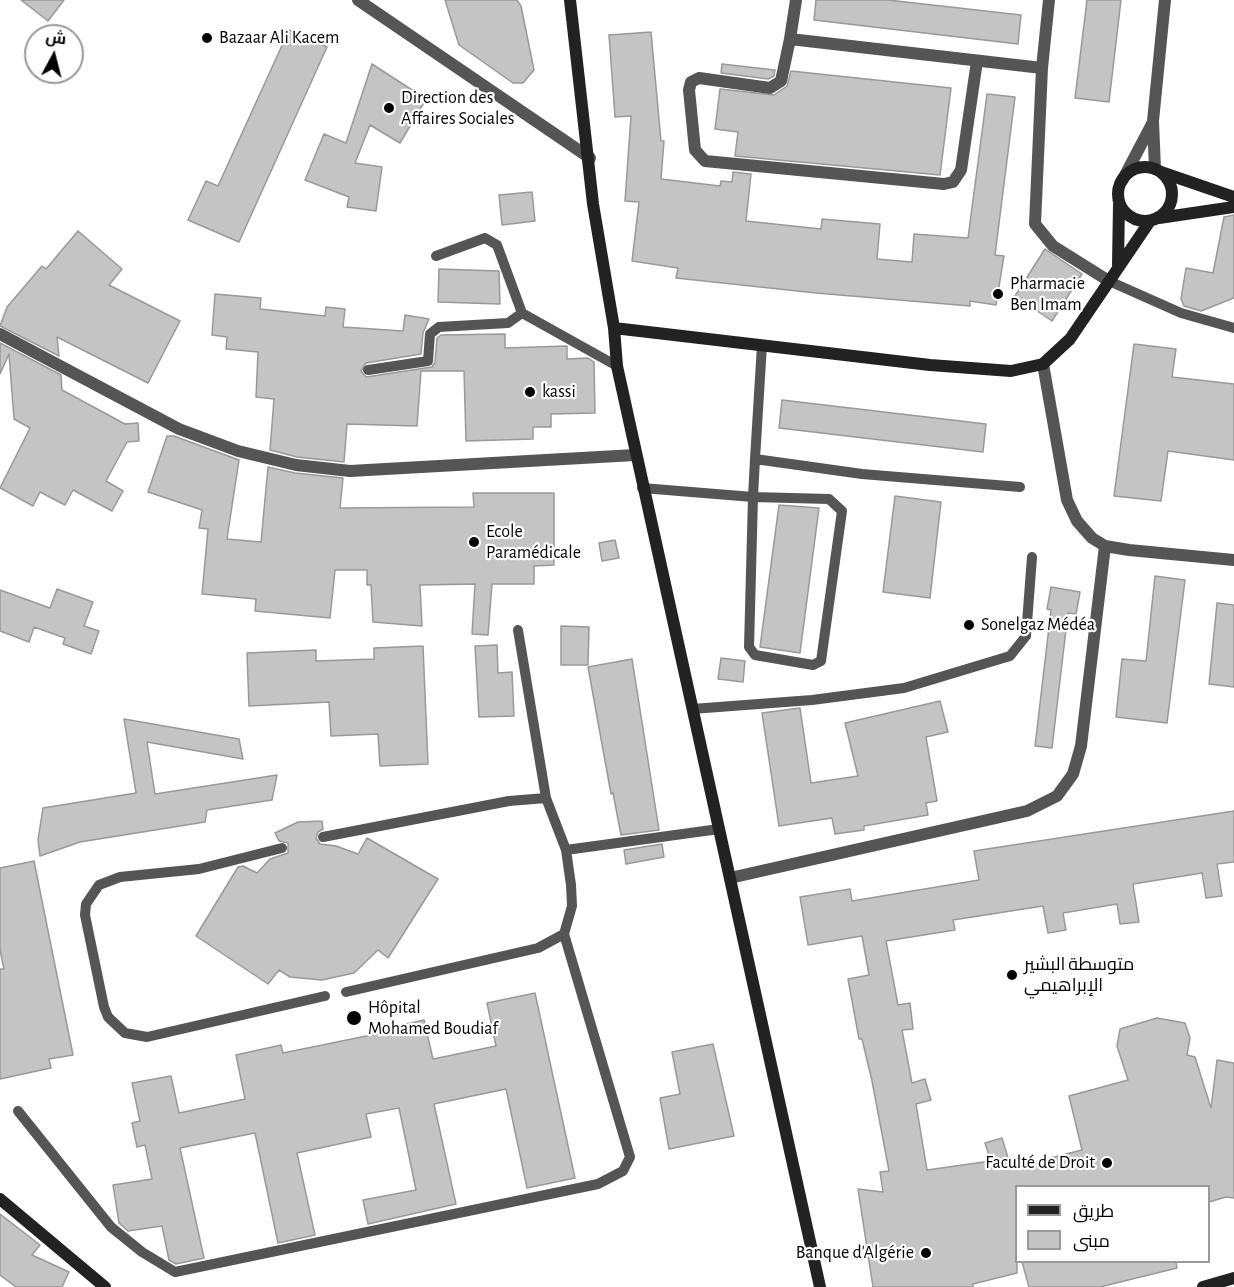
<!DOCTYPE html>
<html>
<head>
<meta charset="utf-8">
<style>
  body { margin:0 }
  #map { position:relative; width:1234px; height:1287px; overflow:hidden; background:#fff; font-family:"Alegreya Sans",Cairo,sans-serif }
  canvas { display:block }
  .legend { position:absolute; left:1015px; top:1185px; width:195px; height:78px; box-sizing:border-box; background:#fff; border:2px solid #999; margin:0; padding:8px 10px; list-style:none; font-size:18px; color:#000 }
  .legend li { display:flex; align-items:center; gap:12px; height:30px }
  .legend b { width:30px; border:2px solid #999 }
  .north { position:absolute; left:24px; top:24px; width:60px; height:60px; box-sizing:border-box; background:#fff; border:2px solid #999; border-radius:50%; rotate:7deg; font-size:16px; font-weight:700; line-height:24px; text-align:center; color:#000 }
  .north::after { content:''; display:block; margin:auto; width:21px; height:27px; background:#000; clip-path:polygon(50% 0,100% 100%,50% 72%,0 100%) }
</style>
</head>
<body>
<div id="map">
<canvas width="1234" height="1287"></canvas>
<ul class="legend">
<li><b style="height:8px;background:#222"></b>طريق</li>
<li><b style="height:16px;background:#c4c4c4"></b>مبنى</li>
</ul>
<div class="north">ش</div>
</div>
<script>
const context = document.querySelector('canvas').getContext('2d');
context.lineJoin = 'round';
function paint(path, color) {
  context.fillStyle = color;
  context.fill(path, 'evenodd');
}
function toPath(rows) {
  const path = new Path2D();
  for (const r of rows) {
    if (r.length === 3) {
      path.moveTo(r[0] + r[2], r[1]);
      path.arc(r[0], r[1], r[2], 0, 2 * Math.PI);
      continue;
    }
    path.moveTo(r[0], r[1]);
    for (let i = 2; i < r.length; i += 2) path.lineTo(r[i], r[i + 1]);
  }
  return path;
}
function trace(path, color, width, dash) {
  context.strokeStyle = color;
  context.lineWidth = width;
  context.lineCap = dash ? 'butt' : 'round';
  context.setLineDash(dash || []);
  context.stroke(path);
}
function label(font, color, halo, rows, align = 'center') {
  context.font = font + ' "Alegreya Sans",Cairo,sans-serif';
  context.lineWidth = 4.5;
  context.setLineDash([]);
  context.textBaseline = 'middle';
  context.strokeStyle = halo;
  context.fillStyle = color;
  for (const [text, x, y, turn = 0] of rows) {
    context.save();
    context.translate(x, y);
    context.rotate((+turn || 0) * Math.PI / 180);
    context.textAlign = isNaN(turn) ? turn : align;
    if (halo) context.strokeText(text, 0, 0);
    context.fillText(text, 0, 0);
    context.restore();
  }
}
const building = toPath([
  [21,0,64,0,48,21,21,0],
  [445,0,517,0,521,6,534,70,523,83,513,83,459,45,445,0],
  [816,0,888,0,1021,15,1018,44,814,20,816,0],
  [1087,0,1121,0,1109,102,1075,98,1087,0],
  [289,30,327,47,239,242,188,220,206,181,218,186,289,30],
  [651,32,661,141,664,141,661,179,720,186,721,181,732,182,733,172,751,174,746,221,821,229,822,219,880,224,877,259,912,262,914,234,968,238,987,94,1015,97,995,255,1004,256,996,305,970,301,970,306,816,293,676,278,678,268,632,261,639,202,625,201,631,116,615,117,609,35,651,32],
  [372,64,426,99,400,143,370,125,355,163,382,167,376,211,347,207,349,197,305,180,324,134,346,143,372,64],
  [722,64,775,70,774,76,768,79,721,73,722,64],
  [791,71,951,88,940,175,735,156,738,132,715,129,720,89,774,95,787,86,791,71],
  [532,192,535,221,502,225,499,195,532,192],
  [1234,215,1234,298,1201,311,1184,306,1181,299,1186,268,1213,273,1224,217,1234,215],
  [78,231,122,269,109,285,180,321,148,383,57,337,59,356,0,326,7,307,42,266,46,269,78,231],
  [1045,249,1082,274,1052,321,1015,296,1045,249],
  [439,269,499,271,500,304,438,302,439,269],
  [215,294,261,298,260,309,325,316,326,307,345,309,343,327,403,331,405,315,429,319,423,333,421,354,366,363,361,371,366,377,432,367,435,362,437,338,441,335,505,334,505,348,567,346,567,359,588,358,594,362,595,413,551,414,551,427,533,427,533,439,466,441,464,371,421,371,417,426,347,424,344,462,297,457,270,450,274,399,256,397,258,352,226,349,227,337,212,335,215,294],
  [0,343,61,375,62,390,125,424,138,423,139,441,127,442,106,481,123,491,112,511,73,490,65,505,40,492,33,506,0,488,30,428,14,419,9,354,0,374,0,343],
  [1134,344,1176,349,1172,377,1234,384,1234,460,1168,451,1161,501,1114,496,1134,344],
  [782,400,986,424,983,452,779,428,782,400],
  [167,436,174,436,239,460,227,539,261,542,268,467,295,473,343,478,340,508,474,507,473,493,554,493,554,565,534,566,534,584,492,584,488,635,472,634,475,584,420,585,422,626,373,622,371,585,367,585,367,570,335,570,330,618,255,611,256,599,202,594,208,529,199,528,202,510,148,492,167,436],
  [895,496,941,502,930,598,883,592,895,496],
  [779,505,819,508,800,653,760,647,779,505],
  [615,540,619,558,602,561,599,543,615,540],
  [1155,576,1185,580,1167,723,1116,717,1122,659,1146,661,1155,576],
  [1051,587,1080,592,1076,614,1068,613,1052,748,1035,746,1051,610,1047,609,1051,587],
  [57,589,93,602,84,626,99,631,91,654,63,644,65,638,34,627,29,642,0,631,0,590,50,608,57,589],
  [1217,603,1234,605,1234,687,1209,684,1217,603],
  [561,626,589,627,588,665,561,665,561,626],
  [497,645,498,673,512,672,514,716,479,717,475,646,497,645],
  [423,646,428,764,380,766,378,734,331,736,329,702,249,706,247,653,316,650,316,661,374,659,374,648,423,646],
  [721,658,745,661,743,682,718,679,721,658],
  [632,659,659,830,621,835,613,793,611,794,588,667,632,659],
  [940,701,948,732,926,737,937,801,926,803,928,815,864,826,864,830,835,834,832,818,779,826,762,713,800,708,811,783,858,776,845,723,940,701],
  [124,719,239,739,243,759,147,742,155,794,277,775,272,800,207,810,205,822,80,842,40,856,38,840,43,808,136,793,124,719],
  [1234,811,1234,862,1217,864,1222,896,1206,898,1202,873,1133,884,1139,922,1120,924,1117,904,1063,913,1066,930,1048,933,1043,906,953,920,955,930,886,941,898,1005,910,1003,913,1029,902,1030,912,1083,925,1079,931,1100,916,1104,927,1170,991,1161,985,1143,1002,1138,1011,1168,1082,1150,1069,1096,1128,1080,1117,1046,1120,1029,1157,1018,1185,1023,1190,1038,1187,1055,1195,1057,1211,1108,1217,1060,1234,1063,1234,1198,1226,1197,1209,1202,1209,1186,1017,1186,1017,1273,973,1284,973,1287,873,1287,858,1189,883,1192,880,1172,889,1171,872,1081,862,1039,859,1039,848,979,869,975,862,936,808,945,800,897,850,889,852,901,979,880,974,851,1234,811],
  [322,821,323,829,318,832,316,838,320,844,336,846,358,854,367,838,438,879,388,958,378,950,354,973,322,980,290,977,279,970,268,984,196,936,238,867,243,866,257,873,270,859,288,853,288,843,279,841,275,833,298,822,322,821],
  [662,844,664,857,626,864,624,850,662,844],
  [34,861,73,1055,49,1059,51,1068,0,1079,0,969,4,969,0,950,0,868,34,861],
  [535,993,575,1178,527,1188,506,1089,434,1104,456,1204,368,1224,363,1200,416,1190,399,1108,366,1114,371,1137,297,1153,315,1235,278,1243,255,1133,180,1148,204,1258,176,1264,169,1260,162,1226,128,1231,119,1223,113,1185,152,1179,145,1145,137,1147,132,1123,140,1121,132,1083,171,1076,179,1113,245,1099,236,1055,281,1045,283,1053,376,1034,375,1031,424,1020,433,1059,496,1046,487,1003,535,993],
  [713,1044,734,1136,669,1149,660,1098,680,1094,672,1052,713,1044],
  [0,1214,40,1245,32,1255,69,1272,62,1287,16,1287,0,1275,0,1214],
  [1022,1262,1176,1262,1177,1268,1100,1287,1029,1287,1022,1262]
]);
paint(building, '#c4c4c4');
trace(building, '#999', 1.5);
trace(toPath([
  [436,256,485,238,497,245,522,313,617,366],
  [1109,281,1181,313,1234,328],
  [762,345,755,459,862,474,1020,487],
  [368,370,428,361,430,334,439,327,508,323,522,313],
  [642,488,753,497,829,499,842,511,821,661,813,665,755,655,749,647,753,497,755,459],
  [518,630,546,798],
  [692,709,812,700,904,688,1010,656,1026,636,1032,557],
  [323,837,509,801,546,798,566,850,571,885,572,906,564,934,538,948,346,992],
  [282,848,199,869,120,877,99,885,86,904,85,915,104,1007,108,1017,125,1033,147,1037,325,996],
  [566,850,719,829],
  [18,1111,111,1227,142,1252,175,1272,598,1184,623,1171,630,1157,564,934]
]), '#555', 10);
trace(toPath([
  [358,0,590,158],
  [1049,0,1042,68,1035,224,1053,246,1109,281],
  [790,39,796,0],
  [977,61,961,170,953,182,944,184,705,161,695,150,689,90,691,82,699,78,770,88,781,81,790,39,1042,68],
  [1155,169,1153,121,1165,0],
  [1122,181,1153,122],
  [0,334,179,429,238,451,296,465,350,471,635,455],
  [1043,364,1067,500,1077,521,1092,538,1105,546,1129,550,1234,560],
  [730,878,1027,811,1057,796,1073,774,1081,746,1105,546]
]), '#555', 12);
trace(toPath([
  [570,0,593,204,614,328,617,366,820,1287],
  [1145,194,27],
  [1161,172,1234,197],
  [1159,218,1234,207],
  [1118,265,1119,204],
  [614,328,930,365,1011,371,1043,364,1070,339,1150,221],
  [0,1199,105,1287],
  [1203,1287,1234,1278]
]), '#222', 12);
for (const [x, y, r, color] of [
  [207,38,6,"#000"],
  [389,108,6,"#000"],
  [998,294,6,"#000"],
  [530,392,6,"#000"],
  [474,542,6,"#000"],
  [969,625,6,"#000"],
  [1012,975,6,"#000"],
  [354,1018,8,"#000"],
  [1107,1163,6,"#000"],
  [926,1253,6,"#000"]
]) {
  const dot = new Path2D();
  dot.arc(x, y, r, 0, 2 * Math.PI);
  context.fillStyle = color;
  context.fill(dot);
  trace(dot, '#fff', 2);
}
label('18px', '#000', '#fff', [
  ["Bazaar Ali Kacem",219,38],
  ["Direction des",401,98],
  ["Affaires Sociales",401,119],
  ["Pharmacie",1010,284],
  ["Ben Imam",1010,305],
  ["kassi",542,392],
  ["Ecole",486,532],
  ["Paramédicale",486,553],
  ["Sonelgaz Médéa",981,625],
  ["متوسطة البشير",1024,965],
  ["الإبراهيمي",1024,986],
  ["Hôpital",368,1008],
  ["Mohamed Boudiaf",368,1029],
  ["Faculté de Droit",1095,1163,"right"],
  ["Banque d'Algérie",914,1253,"right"]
], 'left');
</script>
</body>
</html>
